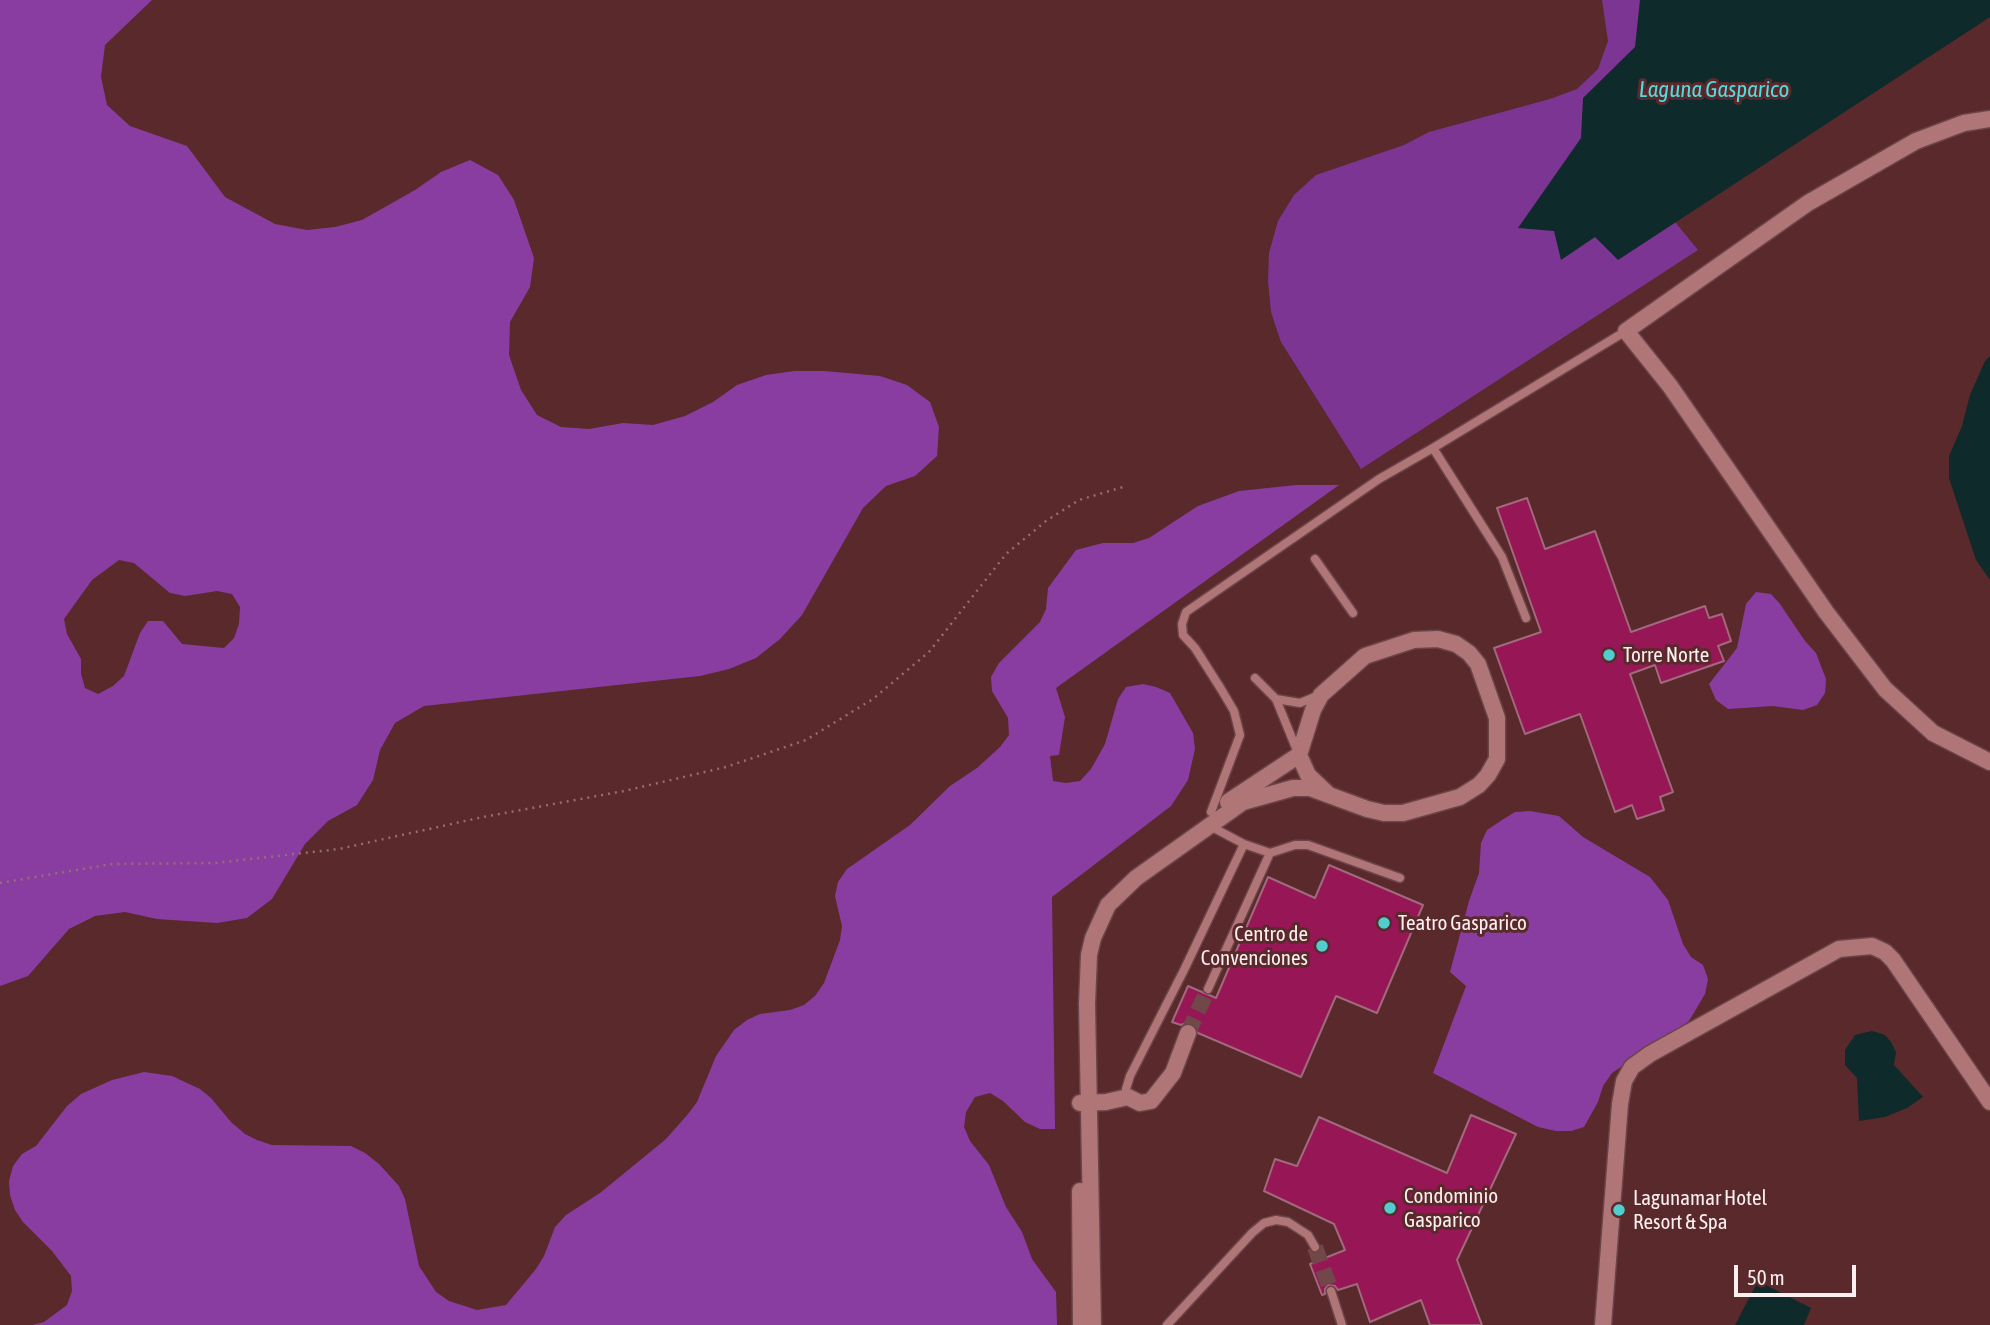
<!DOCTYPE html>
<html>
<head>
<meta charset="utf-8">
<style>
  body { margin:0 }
  #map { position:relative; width:1990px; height:1325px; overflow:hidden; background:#5a292c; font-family:"Asap Condensed",sans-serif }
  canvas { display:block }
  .scale { position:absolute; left:1734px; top:1265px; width:122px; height:32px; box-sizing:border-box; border:4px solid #fcefef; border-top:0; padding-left:9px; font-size:21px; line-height:24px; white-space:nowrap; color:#fcefef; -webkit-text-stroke:5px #5a292c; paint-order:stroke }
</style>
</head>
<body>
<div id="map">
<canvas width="1990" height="1325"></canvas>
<div class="scale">50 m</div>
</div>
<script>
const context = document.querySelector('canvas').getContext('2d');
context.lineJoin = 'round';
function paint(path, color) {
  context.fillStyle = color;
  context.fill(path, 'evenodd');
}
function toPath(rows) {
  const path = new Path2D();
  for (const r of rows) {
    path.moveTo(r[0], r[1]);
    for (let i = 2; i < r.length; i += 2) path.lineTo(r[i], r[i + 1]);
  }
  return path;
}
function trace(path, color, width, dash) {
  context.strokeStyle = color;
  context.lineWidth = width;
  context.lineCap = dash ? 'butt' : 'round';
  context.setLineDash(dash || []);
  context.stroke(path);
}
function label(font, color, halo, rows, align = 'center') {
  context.font = font + ' "Asap Condensed",sans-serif';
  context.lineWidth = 6;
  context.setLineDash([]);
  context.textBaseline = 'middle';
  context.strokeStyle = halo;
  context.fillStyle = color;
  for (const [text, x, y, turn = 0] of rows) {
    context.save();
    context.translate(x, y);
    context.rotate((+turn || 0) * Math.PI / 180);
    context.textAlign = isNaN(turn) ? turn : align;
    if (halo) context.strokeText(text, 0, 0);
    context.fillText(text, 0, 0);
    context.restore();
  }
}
paint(toPath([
  [1602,0,1677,0,1671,217,1698,250,1361,469,1281,342,1271,312,1268,281,1269,253,1278,221,1294,195,1316,175,1404,145,1429,132,1550,99,1577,89,1598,69,1608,41]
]), '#7c3592');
paint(toPath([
  [0,0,152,0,105,45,101,77,107,105,130,126,187,146,225,197,275,224,307,230,335,227,362,220,415,190,441,172,470,160,498,175,514,200,534,258,530,287,510,322,509,355,521,390,537,415,561,427,589,429,623,423,653,425,685,416,713,402,737,385,766,375,794,371,824,371,880,376,907,385,930,402,939,427,937,456,915,476,886,486,863,508,802,615,780,639,756,658,729,669,700,676,424,706,395,723,380,750,373,780,357,805,328,821,305,844,272,899,247,918,217,923,157,919,125,912,95,916,69,929,28,976,0,986],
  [119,560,134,563,170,593,185,596,217,591,232,594,240,607,239,624,234,638,224,648,182,644,163,621,148,621,140,633,124,676,113,686,98,694,85,688,81,674,81,659,67,634,64,619,92,580],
  [1296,485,1339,485,1056,688,1065,717,1059,755,1050,756,1053,781,1066,783,1080,781,1091,769,1105,744,1118,699,1126,687,1143,684,1156,687,1170,693,1193,733,1195,749,1188,780,1171,806,1052,897,1055,1129,1040,1129,1025,1122,1003,1101,990,1093,975,1097,966,1112,964,1127,970,1141,989,1165,1006,1207,1022,1232,1032,1259,1056,1292,1057,1325,32,1325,44,1322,67,1305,72,1291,71,1276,52,1251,23,1222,15,1210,10,1195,9,1181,13,1166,22,1154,36,1146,67,1106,81,1094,112,1080,144,1072,172,1076,200,1089,211,1098,231,1122,245,1134,257,1140,272,1145,351,1146,365,1153,379,1164,399,1186,405,1199,419,1266,436,1292,449,1301,477,1310,506,1305,536,1269,544,1256,555,1227,566,1215,600,1193,666,1139,688,1114,697,1102,716,1056,734,1030,747,1020,760,1014,790,1010,804,1005,815,996,824,983,840,940,842,926,835,896,838,882,847,869,910,825,950,786,977,768,1000,747,1009,735,1008,718,992,691,991,677,999,663,1040,622,1046,609,1048,588,1076,550,1103,543,1133,543,1149,538,1198,506,1239,491],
  [1756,592,1771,594,1780,604,1805,641,1816,653,1826,679,1825,693,1817,705,1803,710,1773,706,1728,709,1716,700,1709,684,1737,648,1746,604],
  [1530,811,1559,816,1583,837,1650,877,1668,900,1683,944,1691,957,1703,965,1708,979,1705,994,1689,1021,1612,1073,1603,1086,1598,1102,1584,1127,1571,1131,1556,1131,1538,1127,1433,1073,1466,986,1450,972,1469,901,1479,873,1481,843,1487,830,1502,820,1515,812]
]), '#8a3da1');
paint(toPath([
  [1640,0,1990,0,1990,17,1618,260,1595,237,1561,260,1554,231,1518,228,1581,138,1583,98,1635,47],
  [1990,356,1990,580,1976,560,1949,478,1949,456,1962,426,1970,395,1985,361],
  [1872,1031,1885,1035,1891,1042,1896,1052,1894,1065,1923,1097,1907,1108,1885,1117,1859,1121,1857,1078,1845,1065,1845,1050,1855,1035],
  [1758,1281,1811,1308,1804,1325,1735,1325]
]), '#0e2a2b');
const building = toPath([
  [1527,498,1545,549,1595,531,1631,632,1705,606,1709,618,1722,614,1731,641,1718,646,1724,661,1661,683,1655,665,1630,674,1673,792,1660,797,1664,810,1637,819,1632,805,1615,812,1580,714,1525,734,1494,648,1541,632,1497,508,1527,498],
  [1329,865,1423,905,1377,1013,1336,996,1301,1077,1198,1033,1192,1023,1186,1023,1181,1025,1172,1022,1188,986,1216,998,1268,877,1315,898,1329,865],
  [1471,1115,1516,1134,1457,1260,1482,1325,1430,1325,1421,1300,1370,1322,1357,1284,1338,1290,1335,1286,1328,1285,1325,1289,1325,1294,1322,1295,1310,1264,1345,1250,1334,1224,1264,1191,1275,1159,1297,1166,1319,1117,1447,1173,1471,1115]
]);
paint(building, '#971756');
trace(building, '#a06a7c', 2);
trace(toPath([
  [1188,1033,1208,989],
  [1315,1247,1331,1291]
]), '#724749', 16, [16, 8]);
const lane = toPath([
  [1433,448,1626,331],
  [1315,559,1353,613],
  [1255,678,1276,699,1298,753],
  [1276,699,1300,703,1317,696],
  [1211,812,1240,735,1234,711,1221,689,1195,648,1183,635,1182,624,1186,612,1379,479,1433,448,1502,557,1526,618],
  [1210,826,1244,844,1270,853,1295,845,1308,845,1400,878],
  [1208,989,1270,853],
  [1128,1097,1126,1089,1130,1076,1185,968,1244,844],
  [1331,1291,1342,1325],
  [1167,1325,1252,1233,1264,1223,1276,1220,1288,1222,1308,1235,1315,1247]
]);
const street = toPath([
  [1990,119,1964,123,1916,141,1808,203,1626,331,1670,386,1826,612,1885,689,1933,733,1990,762],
  [1228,802,1299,755],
  [1080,1103,1106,1102,1128,1097,1140,1103,1151,1101,1173,1073,1188,1033],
  [1080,1191,1081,1325],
  [1093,1325,1087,1004,1089,955,1093,938,1108,905,1136,878,1243,802,1293,788,1310,788,1367,809,1384,813,1403,813,1460,797,1479,785,1488,775,1497,759,1497,718,1478,664,1469,653,1456,644,1438,639,1414,640,1365,656,1321,695,1313,710,1299,755,1308,775,1328,794],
  [1603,1325,1620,1104,1624,1081,1632,1067,1650,1054,1839,949,1872,946,1885,952,1893,960,1990,1102]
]);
trace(lane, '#6b4449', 11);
trace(street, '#6b4449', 19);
trace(toPath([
  [0,883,112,864,215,863,339,849,483,817,624,791,726,767,806,740,873,699,929,652,1006,554,1046,521,1079,500,1123,487]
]), '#936f71', 2.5, [2, 5]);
trace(lane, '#af7577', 8);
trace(street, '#af7577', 16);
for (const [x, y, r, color] of [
  [1609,655,7,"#52cdcf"],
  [1384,923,7,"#52cdcf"],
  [1322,946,7,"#52cdcf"],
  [1390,1208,7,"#52cdcf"],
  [1619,1210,7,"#52cdcf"]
]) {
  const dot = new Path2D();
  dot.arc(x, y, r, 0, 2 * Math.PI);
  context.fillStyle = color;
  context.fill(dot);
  trace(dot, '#5a292c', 2.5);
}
label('21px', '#fcefef', '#5a292c', [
  ["Torre Norte",1623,655],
  ["Teatro Gasparico",1398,923],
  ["Centro de",1308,934,"right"],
  ["Convenciones",1308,958,"right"],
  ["Condominio",1404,1196],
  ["Gasparico",1404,1220],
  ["Lagunamar Hotel",1633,1198],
  ["Resort & Spa",1633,1222]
], 'left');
label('italic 23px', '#50dde0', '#5a292c', [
  ["Laguna Gasparico",1714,90]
]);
</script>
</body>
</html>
